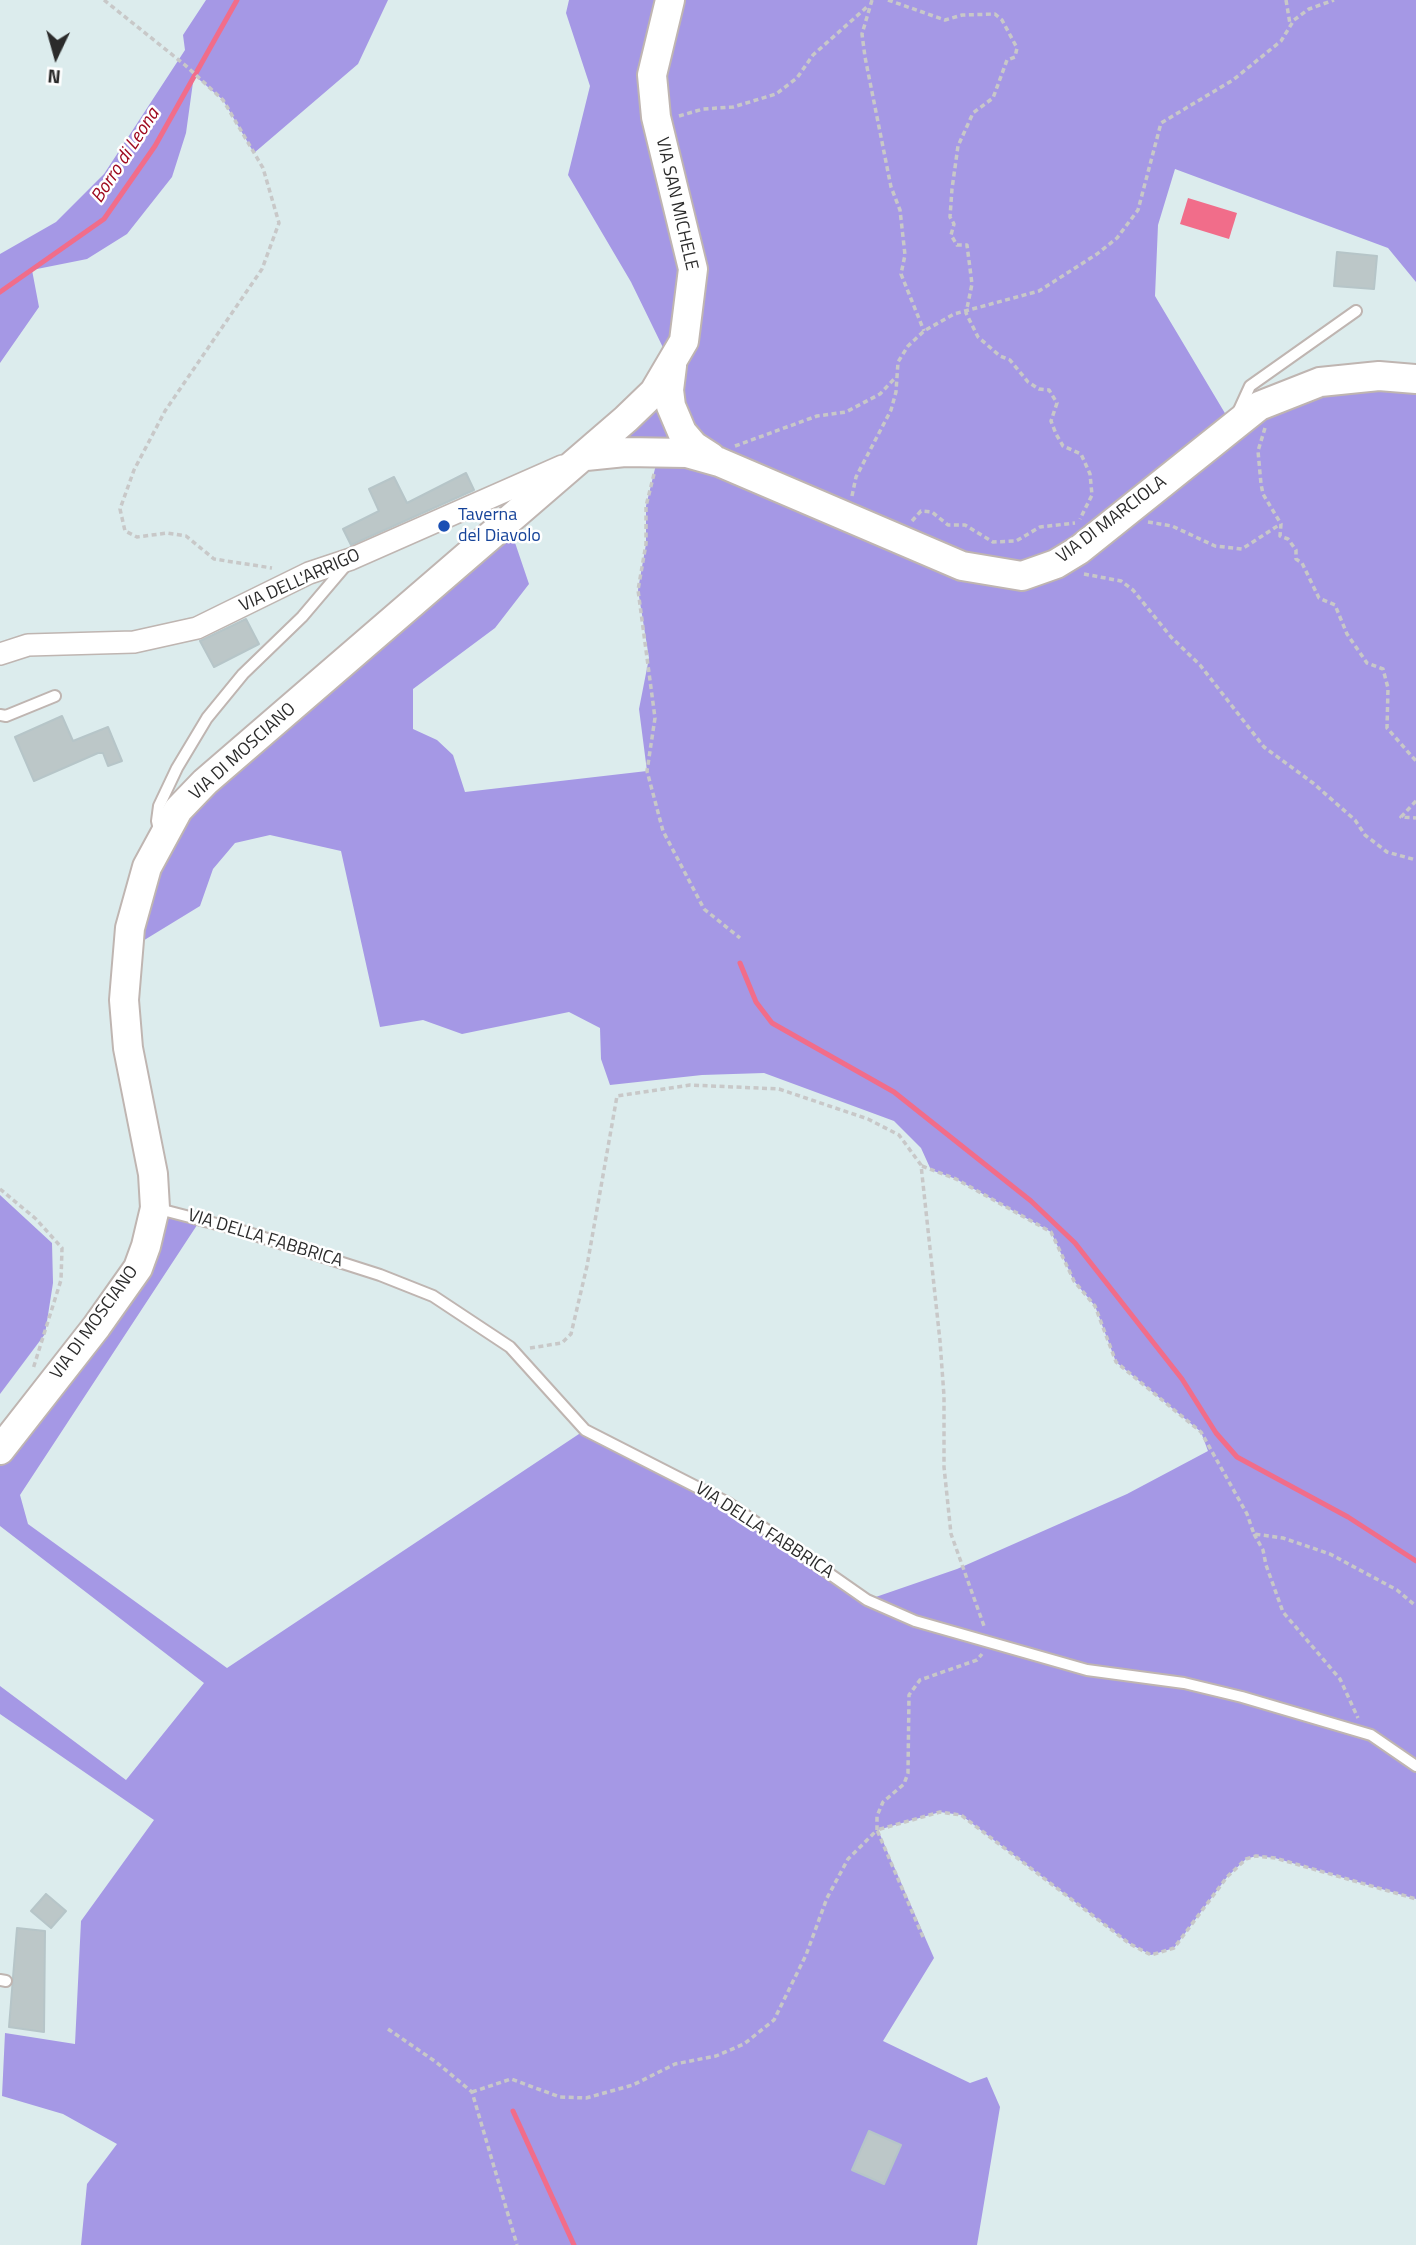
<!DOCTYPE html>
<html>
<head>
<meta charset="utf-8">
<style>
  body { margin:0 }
  #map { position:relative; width:1416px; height:2245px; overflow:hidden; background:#dceced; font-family:"Titillium Web",sans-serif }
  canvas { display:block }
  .north { position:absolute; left:21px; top:21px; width:70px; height:70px; -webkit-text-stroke:5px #fff; paint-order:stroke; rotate:185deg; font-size:19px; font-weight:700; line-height:28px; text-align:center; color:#2b2b2b }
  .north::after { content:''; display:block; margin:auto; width:24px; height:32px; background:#2b2b2b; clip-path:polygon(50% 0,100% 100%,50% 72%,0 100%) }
</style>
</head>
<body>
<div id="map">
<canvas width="1416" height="2245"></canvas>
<div class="north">N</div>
</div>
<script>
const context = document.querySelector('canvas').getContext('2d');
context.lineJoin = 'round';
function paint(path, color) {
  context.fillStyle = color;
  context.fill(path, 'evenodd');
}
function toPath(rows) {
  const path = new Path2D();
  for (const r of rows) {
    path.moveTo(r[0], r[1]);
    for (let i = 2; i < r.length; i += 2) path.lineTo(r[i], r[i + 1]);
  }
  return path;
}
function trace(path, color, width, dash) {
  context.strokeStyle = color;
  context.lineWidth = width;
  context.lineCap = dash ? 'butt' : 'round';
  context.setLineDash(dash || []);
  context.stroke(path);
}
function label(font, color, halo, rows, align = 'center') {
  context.font = font + ' "Titillium Web",sans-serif';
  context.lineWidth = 5;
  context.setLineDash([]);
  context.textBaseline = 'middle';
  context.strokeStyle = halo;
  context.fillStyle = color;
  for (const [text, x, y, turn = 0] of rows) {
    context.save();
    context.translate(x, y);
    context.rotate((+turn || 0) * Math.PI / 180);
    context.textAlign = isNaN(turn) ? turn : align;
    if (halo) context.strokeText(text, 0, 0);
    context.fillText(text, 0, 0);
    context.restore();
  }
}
paint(toPath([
  [206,0,388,0,358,64,254,153,223,100,194,75,186,133,172,177,127,234,87,259,32,270,39,307,0,363,0,254,56,222,104,174,185,50,183,35],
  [569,0,1416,0,1416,282,1388,248,1175,169,1158,225,1155,296,1232,425,1259,406,1416,379,1416,1899,1275,1858,1256,1856,1246,1859,1227,1877,1174,1948,1151,1955,1130,1944,961,1815,940,1812,878,1830,934,1958,883,2041,970,2083,987,2077,1000,2107,977,2245,81,2245,87,2184,117,2144,63,2114,2,2096,5,2033,75,2044,81,1921,154,1820,0,1714,0,1686,126,1780,204,1683,0,1526,0,1450,97,1326,155,1208,201,1219,20,1495,28,1524,227,1668,585,1430,728,1503,867,1600,957,1569,1127,1494,1208,1451,1201,1432,1116,1362,1095,1306,1074,1281,1051,1232,956,1179,931,1170,921,1148,894,1121,764,1073,702,1075,610,1085,601,1059,600,1028,569,1012,462,1034,423,1020,380,1027,341,851,270,835,235,843,213,869,200,906,128,950,162,840,508,522,529,584,495,628,413,689,413,729,437,740,453,755,465,792,647,771,639,709,649,658,638,590,646,544,646,506,659,452,586,456,672,366,631,282,568,175,590,86,566,13],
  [0,1195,52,1243,53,1283,45,1334,0,1394]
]), '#a598e5');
paint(toPath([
  [1188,198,1237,213,1229,239,1180,224]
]), '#f16d8a');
trace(toPath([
  [0,292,104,219,155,146,237,0],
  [740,963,756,1002,772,1023,894,1092,1031,1201,1075,1243,1182,1379,1216,1433,1237,1457,1348,1517,1416,1561],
  [513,2111,574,2245]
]), '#f16d8a', 5);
const building = toPath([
  [1337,252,1377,256,1374,289,1334,286,1337,252],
  [466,473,474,490,351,545,343,529,379,511,369,489,394,477,407,503,466,473],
  [246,619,259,644,214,667,200,641,246,619],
  [62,716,73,741,108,727,122,761,108,766,103,753,98,753,34,781,15,737,62,716],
  [46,1894,66,1911,51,1928,31,1911,46,1894],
  [17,1928,45,1931,44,2032,9,2027,17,1928],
  [869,2131,901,2145,884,2184,852,2170,869,2131]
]);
paint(building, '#bcc7c8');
trace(building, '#b6c5c8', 2);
const lane = toPath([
  [1239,410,1250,386,1356,311],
  [0,715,6,716,55,696],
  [159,830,157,821,159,806,177,768,207,718,243,674,302,617,347,564],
  [155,1208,236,1229,380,1275,433,1296,510,1347,585,1430,728,1503,867,1600,915,1621,1087,1670,1184,1683,1242,1697,1371,1735,1416,1766],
  [0,1980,6,1981]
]);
const street = toPath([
  [0,654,28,645,134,642,197,628,309,573,351,559,562,466]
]);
const secondary = toPath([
  [672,366,669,390,671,406,682,432,694,446,711,457],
  [586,456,625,452,687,453,719,462,962,566,1022,576,1056,564,1079,550,1259,406,1320,382,1379,376,1416,379],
  [0,1450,97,1326,138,1268,146,1246,155,1208,153,1174,128,1048,124,1000,130,928,147,867,178,810,205,782,626,419,654,392,684,341,693,269,656,117,652,75,670,0]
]);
trace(lane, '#bfb5b1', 14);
trace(street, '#bfb5b1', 24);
trace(secondary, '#bfb5b1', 32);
trace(toPath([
  [104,0,185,65,223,100,263,168,279,223,262,269,165,411,134,470,120,509,125,531,137,537,167,533,186,536,214,559,272,568],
  [872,0,862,34,865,57,891,187,900,210,905,255,901,274,924,331],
  [888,0,945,20,962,15,995,14,1002,20,1017,48,1015,57,1007,60,993,98,973,113,958,146,952,189,950,217,954,224,951,235,957,245,967,245,972,284,966,313,978,337,1000,356,1010,360,1028,382,1039,389,1049,390,1057,403,1051,421,1056,434,1063,446,1081,454,1090,474,1092,495,1080,519],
  [1286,0,1290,24],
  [679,116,703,109,733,107,776,94,797,78,813,55,868,6],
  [1265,428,1258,451,1261,484,1263,494,1281,524,1280,536,1288,539,1296,550,1296,559,1302,563,1319,598,1335,605,1347,634,1367,663,1383,669,1388,688,1387,728,1416,761],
  [735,446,817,416,846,412,880,394,895,378],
  [654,474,646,506,646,544,638,590,655,718,647,771,663,831,704,909,740,938],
  [852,496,856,477,891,410,896,392,898,362,908,346,924,331,954,314,1039,291,1097,254,1117,238,1138,210,1161,123,1233,80,1281,41,1294,20,1309,9,1334,0],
  [912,521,921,511,932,512,948,525,965,525,993,542,1016,541,1040,527,1075,523],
  [1148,522,1172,526,1215,546,1242,549,1279,525],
  [1084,574,1121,581,1133,590,1171,637,1200,665,1264,747,1313,783,1355,820,1365,835,1387,852,1416,860],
  [1416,801,1401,817,1416,818],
  [922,1166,956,1179,1051,1232,1074,1281,1095,1306,1116,1362,1201,1432,1247,1514,1254,1534,1283,1538,1330,1554,1397,1590,1416,1606],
  [0,1189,36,1219,62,1248,61,1280,33,1369],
  [530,1348,562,1343,571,1334,587,1266,617,1096,690,1085,779,1089,868,1119,899,1135,921,1165,940,1341,944,1396,944,1467,951,1534,984,1626],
  [1254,1534,1263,1550,1266,1565,1283,1612,1340,1679,1358,1718],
  [923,1937,877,1830,940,1812,961,1815,1130,1944,1151,1955,1174,1948,1227,1877,1246,1859,1256,1856,1275,1858,1416,1899],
  [388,2029,436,2062,472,2092,517,2245],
  [472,2092,511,2079,560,2097,586,2098,633,2085,675,2064,716,2056,744,2044,774,2020,806,1955,827,1898,848,1859,877,1830,877,1816,883,1802,904,1784,908,1773,909,1695,920,1680,977,1660,982,1654]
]), '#c8c8c8', 3.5, [5, 3.5]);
trace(lane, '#fff', 10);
trace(street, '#fff', 21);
trace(secondary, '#fff', 28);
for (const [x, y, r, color] of [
  [444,526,7,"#1a4fb4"]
]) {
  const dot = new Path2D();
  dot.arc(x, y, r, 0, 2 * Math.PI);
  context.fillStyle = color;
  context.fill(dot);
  trace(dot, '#fff', 2.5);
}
label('18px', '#2b2b2b', '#fff', [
  ["VIA SAN MICHELE",676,204,77],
  ["VIA DI MARCIOLA",1112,520,-37],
  ["VIA DELL'ARRIGO",300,581,-24],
  ["VIA DI MOSCIANO",243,752,-42],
  ["VIA DELLA FABBRICA",265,1239,17],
  ["VIA DI MOSCIANO",95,1323,-54],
  ["VIA DELLA FABBRICA",764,1531,33]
]);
label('18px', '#164399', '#fff', [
  ["Taverna",458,516],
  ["del Diavolo",458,537]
], 'left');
label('italic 19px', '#9f0a20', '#fff', [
  ["Borro di Leona",126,156,-57]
]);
</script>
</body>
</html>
